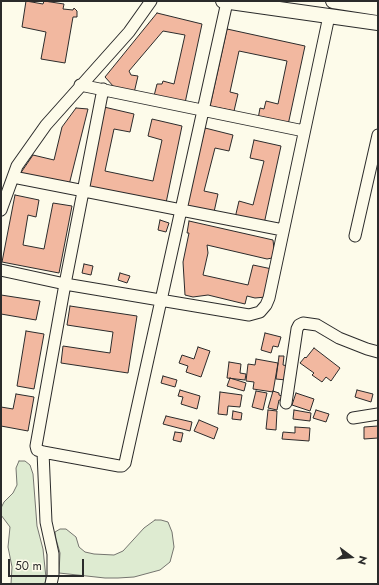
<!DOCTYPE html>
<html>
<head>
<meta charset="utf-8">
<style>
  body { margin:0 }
  #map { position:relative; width:379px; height:585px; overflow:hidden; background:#fdfbea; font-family:Jost,sans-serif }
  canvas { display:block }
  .frame { position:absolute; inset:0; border:2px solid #2b2b2b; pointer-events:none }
  .north { position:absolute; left:331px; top:537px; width:40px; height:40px; -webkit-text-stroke:3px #fdfbea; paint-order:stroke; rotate:106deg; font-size:11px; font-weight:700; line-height:16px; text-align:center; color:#2b2b2b }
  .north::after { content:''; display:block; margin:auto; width:14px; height:18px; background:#2b2b2b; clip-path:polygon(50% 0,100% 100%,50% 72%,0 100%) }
  .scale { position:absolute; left:8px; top:559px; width:76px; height:18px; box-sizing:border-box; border:2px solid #2b2b2b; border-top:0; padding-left:5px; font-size:12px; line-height:14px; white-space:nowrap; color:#2b2b2b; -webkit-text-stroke:3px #fdfbea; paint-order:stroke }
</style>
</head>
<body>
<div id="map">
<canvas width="379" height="585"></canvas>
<div class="frame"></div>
<div class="north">N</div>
<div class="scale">50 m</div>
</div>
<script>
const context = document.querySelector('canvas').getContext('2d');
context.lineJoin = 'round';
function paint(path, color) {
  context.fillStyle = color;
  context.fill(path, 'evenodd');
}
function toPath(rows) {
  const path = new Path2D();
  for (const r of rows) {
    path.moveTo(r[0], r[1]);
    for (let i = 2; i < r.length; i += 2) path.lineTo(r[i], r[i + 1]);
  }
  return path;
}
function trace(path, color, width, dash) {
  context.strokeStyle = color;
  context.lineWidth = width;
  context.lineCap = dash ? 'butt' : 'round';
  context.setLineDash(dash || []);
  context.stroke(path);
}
const green = toPath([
  [19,461,25,461,30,465,33,474,37,526,43,549,46,578,45,584,11,584,12,567,8,547,10,527,1,515,1,508,4,502,13,493,17,485,16,468,19,461],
  [155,520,161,520,168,522,172,532,174,547,170,562,160,570,134,577,118,578,105,578,59,573,60,553,56,539,55,532,60,529,66,529,76,537,79,547,85,552,94,554,114,555,123,551,144,528,155,520]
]);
paint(green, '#deebd1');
trace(green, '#74746e', 1);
const building = toPath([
  [26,1,43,4,44,1,64,4,63,9,73,10,74,8,77,11,77,17,73,17,65,63,41,59,46,32,22,27,26,1],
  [157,13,202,24,185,103,154,96,157,84,162,84,163,81,174,84,185,35,163,31,129,71,131,75,138,76,134,93,114,87,105,77,157,13],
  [227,29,305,46,288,125,258,119,260,108,264,109,266,101,278,104,287,61,239,51,230,92,238,94,234,111,210,106,227,29],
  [104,107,134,114,130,132,114,129,105,171,153,181,162,140,148,136,152,119,182,126,166,203,87,187,104,107],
  [76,108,88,109,69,185,20,174,33,155,54,160,62,127,76,108],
  [205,128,233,135,229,151,215,148,204,191,218,194,214,212,186,206,205,128],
  [254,140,281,146,264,224,235,218,239,201,253,205,264,161,250,158,254,140],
  [15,195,39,200,36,217,28,215,23,245,44,249,53,203,72,206,59,273,2,262,15,195],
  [160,220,169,223,166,232,158,230,160,220],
  [189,221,273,240,274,249,272,258,267,259,207,245,208,253,203,275,248,285,253,265,272,269,266,297,255,298,247,296,245,304,208,295,193,297,185,295,183,262,189,233,187,233,189,221],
  [84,264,93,266,91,275,82,273,84,264],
  [120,273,130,276,127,283,118,280,120,273],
  [1,295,40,301,36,320,1,314,1,295],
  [70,306,137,316,128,373,61,363,63,346,110,353,113,332,67,325,70,306],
  [26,331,44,334,34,389,17,386,26,331],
  [265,333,281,337,278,347,273,346,271,353,261,350,265,333],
  [198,347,210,351,201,377,186,372,188,366,179,363,182,355,194,359,198,347],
  [314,348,340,368,331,381,326,377,322,382,312,375,314,373,300,363,305,357,306,358,314,348],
  [279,356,284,356,283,365,288,366,286,380,276,379,279,356],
  [256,359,278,363,273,392,253,389,254,382,246,381,248,364,255,365,256,359],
  [229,362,241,364,240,373,246,374,245,380,227,378,229,362],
  [163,376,177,380,175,387,161,383,163,376],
  [230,378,246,383,244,391,227,386,230,378],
  [180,390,200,396,197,409,181,404,183,397,178,396,180,390],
  [357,390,373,394,371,402,355,397,357,390],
  [256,391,267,393,263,410,252,407,256,391],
  [273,391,279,393,279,395,285,397,284,401,279,400,277,410,268,408,273,391],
  [220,392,242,395,240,407,228,406,227,415,218,414,220,392],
  [296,393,314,399,310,411,292,405,296,393],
  [16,394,34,397,28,431,1,426,1,407,13,409,16,394],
  [268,410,277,411,276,430,266,429,268,410],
  [294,410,311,413,310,421,293,419,294,410],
  [316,410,329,414,326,422,313,418,316,410],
  [233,411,242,413,241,420,232,419,233,411],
  [166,416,192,422,190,431,163,424,166,416],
  [199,420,218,428,214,439,194,431,199,420],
  [378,426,378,438,364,439,364,427,378,426],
  [295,427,310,428,309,441,282,439,283,432,295,433,295,427],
  [175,432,183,433,181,442,173,440,175,432]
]);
paint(building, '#f2b8a0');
trace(building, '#2b2b2b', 1);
const minor = toPath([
  [80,85,304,131],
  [103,89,65,284,36,446,37,450,43,452,119,466,122,466,125,463,227,2],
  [13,177,283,230],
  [1,210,17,166,46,125,129,32,151,1],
  [355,236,378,135],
  [1,270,65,284,249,315,260,312,266,305,269,298,329,16],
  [286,403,297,329,299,325,303,323,317,325,339,338,367,349,378,352],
  [353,418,378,414],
  [43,452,46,522,53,554,53,575,51,584]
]);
const major = toPath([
  [223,1,378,23],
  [333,1,378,8]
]);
trace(minor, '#2b2b2b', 13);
trace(major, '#2b2b2b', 16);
trace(minor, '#fdfbea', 11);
trace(major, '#fdfbea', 14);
</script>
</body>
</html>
